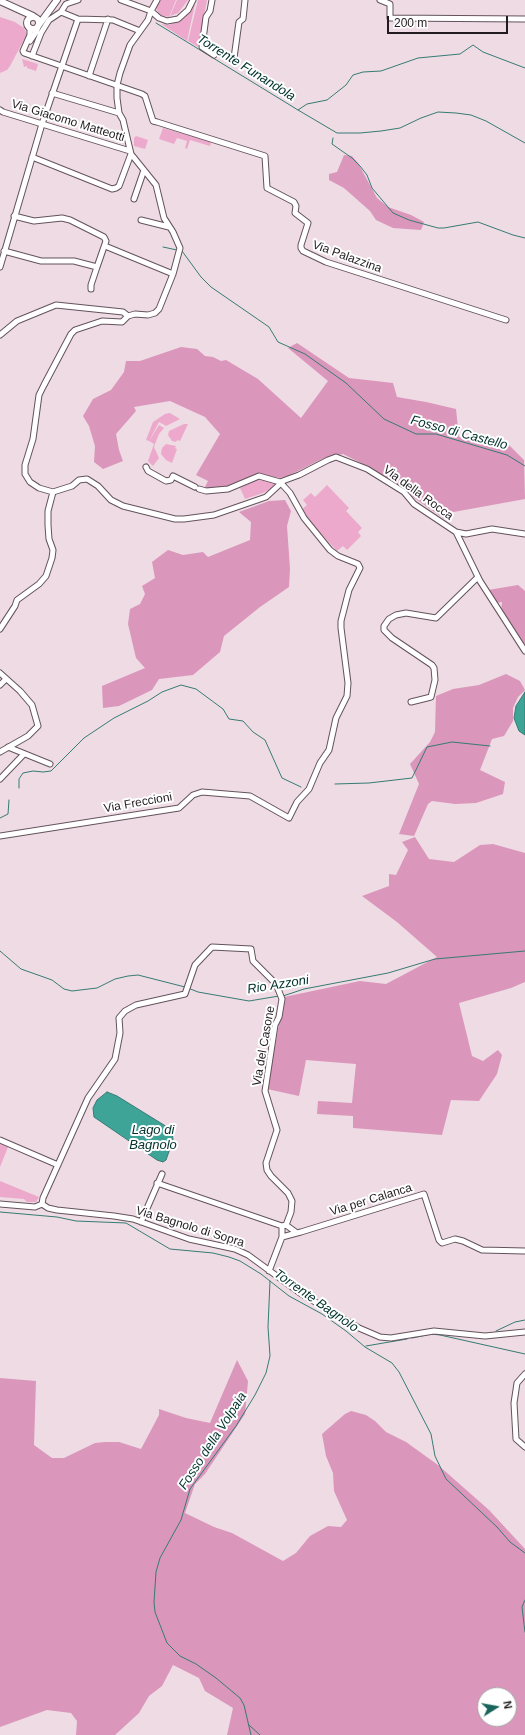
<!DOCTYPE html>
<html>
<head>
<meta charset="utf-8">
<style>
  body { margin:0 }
  #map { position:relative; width:525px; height:1735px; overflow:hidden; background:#eedbe4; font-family:Arial,sans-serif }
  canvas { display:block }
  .north { position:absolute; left:477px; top:1687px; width:40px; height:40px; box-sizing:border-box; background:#fff; border:1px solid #a6a4a5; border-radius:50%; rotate:79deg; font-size:11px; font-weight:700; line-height:16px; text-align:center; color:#211b1e }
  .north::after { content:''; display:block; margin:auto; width:14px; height:18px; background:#19645b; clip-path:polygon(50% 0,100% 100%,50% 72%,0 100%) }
  .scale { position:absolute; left:387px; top:16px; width:121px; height:18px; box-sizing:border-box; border:2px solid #211b1e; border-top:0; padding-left:5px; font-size:12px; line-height:14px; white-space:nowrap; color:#211b1e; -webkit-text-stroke:3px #fff; paint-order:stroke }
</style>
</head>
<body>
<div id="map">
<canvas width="525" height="1735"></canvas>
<div class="north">N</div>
<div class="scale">200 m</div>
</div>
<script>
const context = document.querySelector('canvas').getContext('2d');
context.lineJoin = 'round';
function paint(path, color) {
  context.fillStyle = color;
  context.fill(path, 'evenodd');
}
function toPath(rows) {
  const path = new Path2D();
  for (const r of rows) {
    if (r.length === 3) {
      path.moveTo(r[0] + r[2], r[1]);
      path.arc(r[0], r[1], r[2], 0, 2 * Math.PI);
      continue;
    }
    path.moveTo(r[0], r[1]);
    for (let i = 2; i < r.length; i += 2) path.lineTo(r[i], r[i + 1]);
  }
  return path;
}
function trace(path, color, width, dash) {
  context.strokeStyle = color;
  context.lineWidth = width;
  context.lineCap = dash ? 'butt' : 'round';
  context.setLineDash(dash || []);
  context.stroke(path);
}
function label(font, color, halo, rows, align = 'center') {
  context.font = font + ' Arial,sans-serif';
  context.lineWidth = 4;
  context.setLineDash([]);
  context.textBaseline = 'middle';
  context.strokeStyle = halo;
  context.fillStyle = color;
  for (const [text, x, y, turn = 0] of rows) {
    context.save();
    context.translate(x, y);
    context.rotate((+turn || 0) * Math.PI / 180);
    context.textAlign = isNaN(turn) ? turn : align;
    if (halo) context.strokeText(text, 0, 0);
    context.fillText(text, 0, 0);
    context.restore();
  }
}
paint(toPath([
  [160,0,176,0,169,17,160,15,158,12,156,8],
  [177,0,188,0,178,13,170,16],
  [198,0,207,0,198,47,188,41],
  [195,4,187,41,161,24,169,25,179,21],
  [0,17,15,22,24,28,27,34,10,66,7,70,0,73],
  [22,59,38,64,36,71,27,68,27,66,24,67],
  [163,128,211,142,210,146,190,140,187,149,185,148,187,141,177,138,174,144,159,139],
  [136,136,148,140,145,149,134,146,134,138],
  [170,413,180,419,166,426,159,422,149,441,146,440,153,422,165,414],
  [184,424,188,424,180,441,177,440,176,442,172,441,168,435,169,431],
  [159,425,164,428,159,434,155,444,154,447,159,458,153,466,148,461,154,444,149,441],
  [166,444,176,446,175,448,177,449,172,463,166,460,161,454,162,448],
  [260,477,277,483,277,485,263,493,245,499,240,488],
  [327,485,349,508,346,511,362,528,358,532,361,536,347,550,343,546,337,551,300,511,307,505,303,500,311,493,315,497],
  [0,1143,8,1147,0,1167],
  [0,1181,39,1197,36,1202,27,1202,24,1199,0,1197]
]), '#eda9cc');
paint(toPath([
  [344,155,352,156,358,163,377,198,388,207,411,215,424,222,421,230,393,228,376,220,370,211,344,188,329,180,329,174,337,172],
  [297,343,349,378,393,383,397,397,426,402,456,409,459,437,505,441,524,460,525,499,448,513,446,520,371,468,343,454,322,459,288,476,280,478,257,474,220,489,204,489,208,481,196,475,220,434,205,417,170,401,134,407,136,411,116,434,119,450,123,461,103,469,94,462,95,446,89,426,83,416,93,399,111,390,124,372,126,361,140,361,181,347,197,349,205,356,213,357,221,361,226,360,258,379,301,418,328,381,288,348],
  [285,500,291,511,287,526,290,569,289,587,260,607,224,636,220,652,193,675,159,679,152,690,119,706,103,708,102,686,145,668,136,658,128,624,130,609,140,604,145,594,142,586,155,578,152,562,168,550,183,555,203,552,208,557,250,540,251,522,239,512,269,501],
  [518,585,525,591,525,647,501,611,502,602,496,603,488,590],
  [506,674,520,681,525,690,518,697,513,708,513,721,504,736,492,739,480,770,505,782,503,794,476,803,455,804,432,801,428,804,414,836,399,834,419,784,410,764,430,742,435,732,436,696,453,689,479,685],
  [415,837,429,859,454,862,480,845,493,844,525,853,525,982,511,988,459,1003,472,1056,483,1061,498,1050,502,1055,497,1074,479,1101,451,1100,442,1135,353,1128,353,1116,317,1114,318,1101,352,1103,356,1064,306,1060,299,1096,267,1089,284,997,360,981,386,984,437,957,397,922,362,896,389,886,389,874,396,875,408,850,402,842],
  [237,1360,248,1381,245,1414,205,1474,195,1484,185,1513,214,1527,232,1533,283,1561,296,1553,310,1536,328,1526,341,1527,347,1520,334,1491,333,1473,326,1456,322,1434,345,1414,351,1411,366,1415,375,1421,386,1432,406,1442,438,1465,489,1510,525,1549,525,1735,227,1735,233,1708,205,1691,199,1678,173,1665,162,1686,149,1696,139,1713,115,1735,76,1735,77,1721,71,1713,47,1710,0,1727,0,1378,36,1381,34,1445,52,1458,64,1458,95,1443,105,1442,119,1442,141,1449,159,1415,159,1409,186,1418,210,1423],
  [485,1695,509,1695,509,1719,485,1719]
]), '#db96bb');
const water = toPath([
  [525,692,525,735,519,731,514,718,516,706,525,692],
  [107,1092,117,1096,172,1130,173,1140,166,1160,163,1162,157,1160,94,1117,93,1108,97,1100,107,1092]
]);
paint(water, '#3fa498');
trace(water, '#367b73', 1);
trace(toPath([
  [156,23,298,110,307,104,327,100,346,85,353,75,363,72,381,71,418,58,460,54,473,45,483,52,525,68],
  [298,110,337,133,360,133,381,131,400,128,421,118,438,112,456,113,471,115,486,121,525,143],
  [333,138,332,144,352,158,360,166,367,175,372,188,393,213,409,220,438,228,444,228,478,222,513,235,525,238],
  [163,247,177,250],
  [182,251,201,277,211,287,269,327,278,342,305,354,346,383,384,419,416,434,436,434,507,455,525,466],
  [335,784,369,783,412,778,427,747,452,742,490,746],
  [19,788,19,779,23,773,33,771,43,772,51,771,84,738,114,718,148,701,162,692,181,685,196,689,223,709,229,719,243,721,253,732,265,740,282,778,301,787],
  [0,818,8,814,9,800],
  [0,951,21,969,52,980,64,989,72,991,97,988,115,979,128,976,138,975,185,987],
  [188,988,198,992,249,1001,279,996],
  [283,996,304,989,388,973,435,959,525,951],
  [0,1212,57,1217,76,1221,126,1223,170,1249,213,1253,229,1257,240,1261,261,1274,289,1296,322,1314,346,1331,365,1347,392,1363,399,1372,431,1434,435,1456,446,1479,497,1527,510,1542,525,1553],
  [496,1331,515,1322,525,1320],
  [412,1338,431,1334,440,1335,525,1354],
  [366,1346,407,1339],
  [525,1600,522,1607,525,1632],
  [249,1725,260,1735],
  [251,1735,244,1705,240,1698,216,1678,196,1664,180,1656,167,1643,155,1612,154,1602,156,1572,160,1558,181,1520,190,1489,236,1426,255,1395,266,1373,270,1356,268,1327,270,1281]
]), '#367b73', 1);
const minor = toPath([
  [121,0,151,11,159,18,167,21,178,19,188,10,193,0],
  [212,0,210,11,206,17,202,47,214,55],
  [380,0,390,4,390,18,525,19],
  [61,12,78,19,113,20,140,31],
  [30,28,30,35,23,51,24,53,142,94,145,96,153,121,157,122,265,156,267,188,294,202,296,206,295,213,308,223,301,245,301,248,303,251,326,262,506,320],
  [30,41,36,32,38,27],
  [32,56,41,33,49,20,61,12,66,4,78,0],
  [234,58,239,22,243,19,245,0],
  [89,76,108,19],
  [52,93,119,113],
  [0,110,3,112,130,151],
  [32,157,112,189,116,188,119,186,131,154],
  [134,199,144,170],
  [141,220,169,227],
  [105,246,173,274],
  [4,251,41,261,74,261,97,267,106,241,104,237,70,220,62,218,34,221,14,216],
  [0,267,42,124,78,19],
  [91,289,91,285,97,267],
  [128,316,122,322,102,321,75,330,71,334,44,385,39,395,33,439,25,465,25,474,30,482,39,488,53,492,72,486,79,480,87,479,98,486,111,500,123,506,175,519,184,519,214,515,266,497,279,485,280,482,299,475,328,460,336,457,367,469,404,492,414,504,456,532,466,534,492,529,525,534],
  [128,316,135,314,148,315,155,313,159,309,173,274,180,248,173,232,164,218,156,185,131,154,123,120,119,113,117,98,117,85,120,73,130,45,148,20,151,11,157,0],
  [0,335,17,321,56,305,123,312,128,316],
  [146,467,148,471,166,481,171,480,173,476,195,487],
  [456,532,480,581,525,651],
  [0,629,15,606,17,600,39,584,46,576,52,558,53,550,49,539,48,525,48,511,53,492],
  [0,673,20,691,32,705,38,726,28,736,0,752],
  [0,685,6,679],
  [411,702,431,697,435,680,434,668,432,665,392,638,384,630,384,626,389,619,396,615,406,613,436,618,478,577],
  [8,747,50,764],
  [0,779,24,754],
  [0,836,179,808,193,795,202,792,250,796,289,818,297,802,309,789,320,763,329,750,336,718,347,696,348,683,341,628,341,621,349,590,360,568,358,564,338,556,330,550,304,518,290,493,280,482,259,476,228,489,206,491,199,489],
  [0,1140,58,1165],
  [157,1183,282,1226],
  [0,1204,35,1207,42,1204],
  [42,1204,43,1198,88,1098,115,1059,120,1033,119,1018,125,1011,136,1005,185,994,195,965,212,947,251,949,253,961,276,984,282,999,279,1017,275,1025,265,1091,277,1130,266,1163,267,1170,271,1176,288,1193,292,1201,291,1212,286,1225,282,1226,282,1237,269,1271],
  [42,1204,48,1208,57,1210,114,1216,133,1219,189,1239,235,1249,248,1255,300,1293,359,1328,380,1337,391,1338,434,1331,485,1336,525,1332],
  [141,1222,162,1174],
  [286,1225,297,1233,301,1232,424,1194,439,1240,442,1243,455,1239,463,1241,482,1250,525,1251],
  [282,1237,297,1233],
  [525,1374,517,1383,514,1403,516,1439,525,1447]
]);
const tertiary = toPath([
  [0,1,33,16],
  [33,23,6],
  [38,26,57,0]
]);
trace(minor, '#63535b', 7);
trace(tertiary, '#63535b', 8);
trace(minor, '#fff', 5);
trace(tertiary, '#fff', 6);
label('12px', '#211b1e', '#fff', [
  ["Via Giacomo Matteotti",68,121,17],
  ["Via Palazzina",347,257,20],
  ["Via della Rocca",418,493,36],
  ["Via Freccioni",138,803,-10],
  ["Via del Casone",264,1046,-80],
  ["Via per Calanca",371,1200,-17],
  ["Via Bagnolo di Sopra",190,1227,17]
]);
label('italic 13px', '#01322d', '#fff', [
  ["Torrente Funandola",246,68,32],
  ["Fosso di Castello",459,433,15],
  ["Rio Azzoni",278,985,-9],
  ["Lago di",153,1130],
  ["Bagnolo",153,1145],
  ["Torrente Bagnolo",316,1301,35],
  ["Fosso della Volpaia",213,1441,-57]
]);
</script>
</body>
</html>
